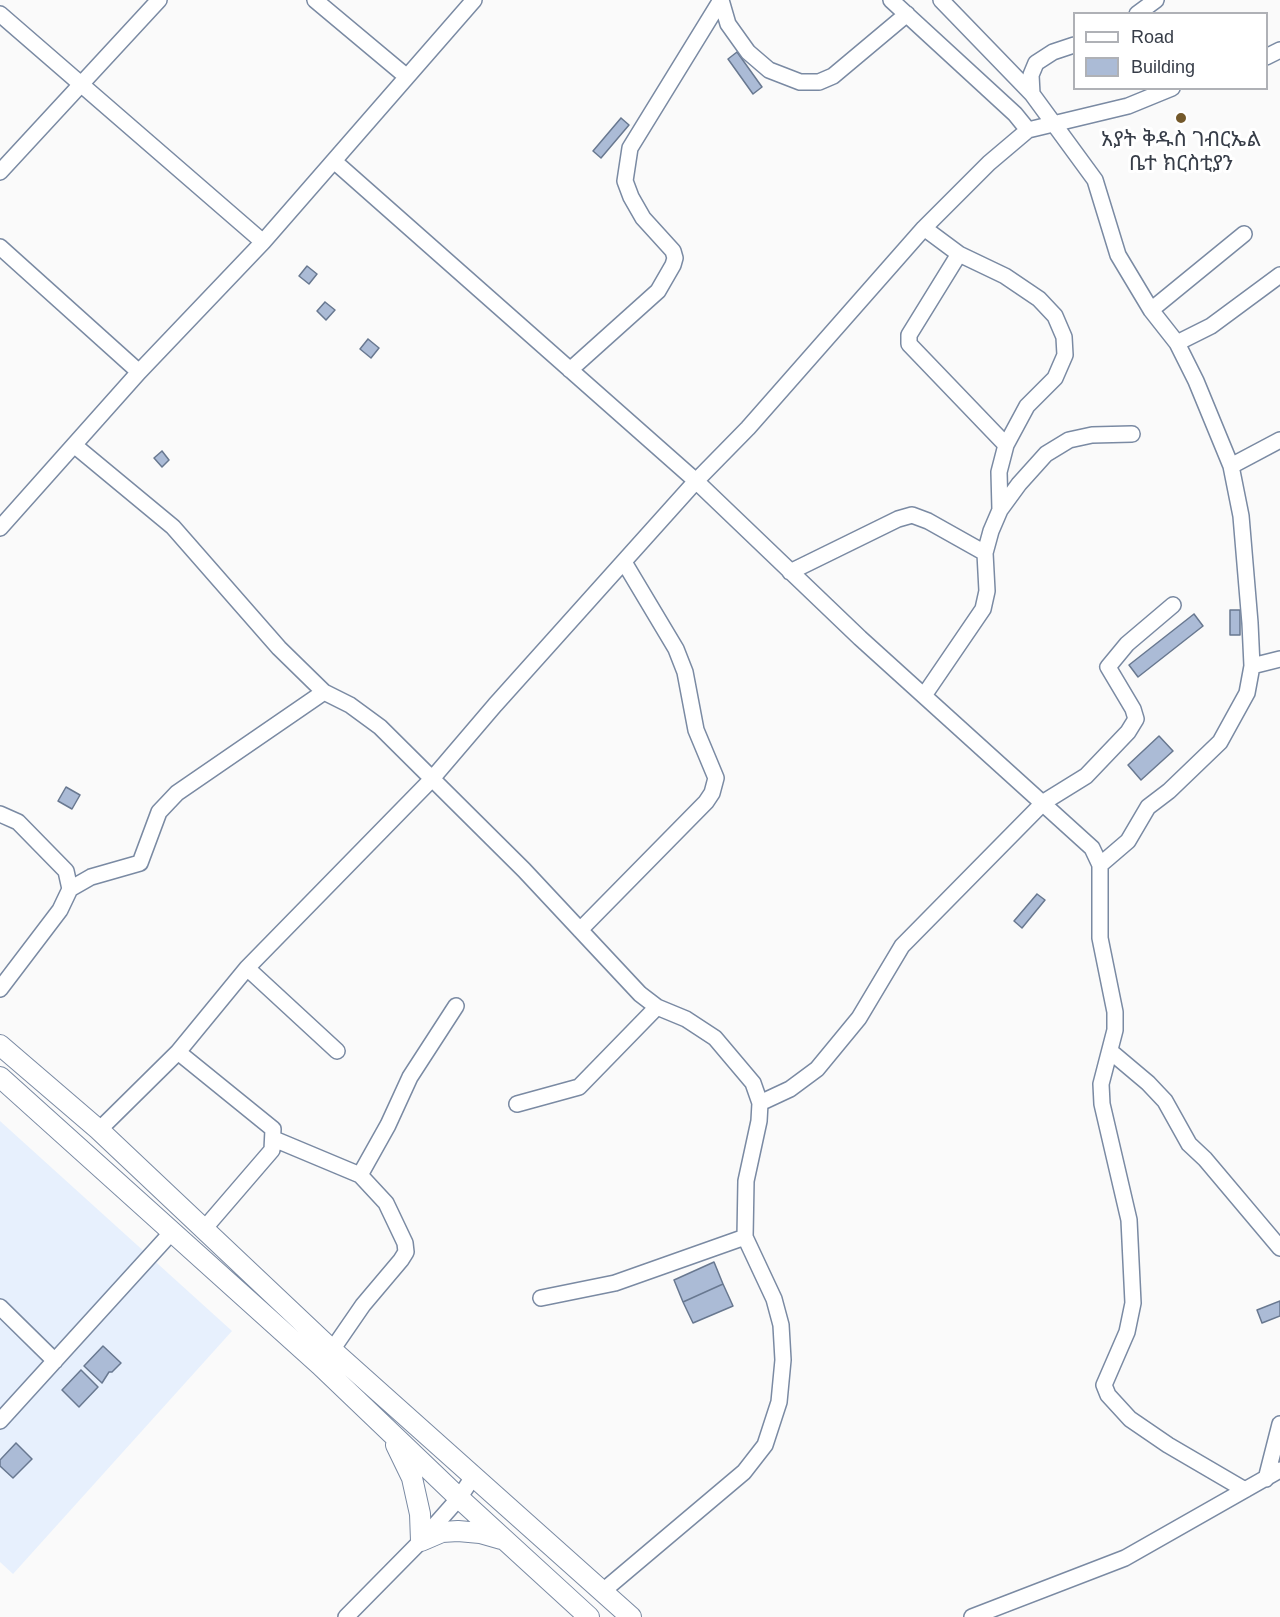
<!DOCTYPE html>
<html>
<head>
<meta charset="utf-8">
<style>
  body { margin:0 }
  #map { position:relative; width:1280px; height:1617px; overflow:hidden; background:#fafafa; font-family:Helvetica,sans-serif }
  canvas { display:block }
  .legend { position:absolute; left:1073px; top:12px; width:195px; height:78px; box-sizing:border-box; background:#fff; border:2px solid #afb1b6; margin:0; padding:8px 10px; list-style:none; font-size:18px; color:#373d48 }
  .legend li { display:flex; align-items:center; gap:12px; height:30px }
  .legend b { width:30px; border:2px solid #afb1b6 }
</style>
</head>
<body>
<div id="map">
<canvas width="1280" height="1617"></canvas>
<ul class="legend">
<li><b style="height:8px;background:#fff"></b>Road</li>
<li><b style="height:16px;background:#abbbd6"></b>Building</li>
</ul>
</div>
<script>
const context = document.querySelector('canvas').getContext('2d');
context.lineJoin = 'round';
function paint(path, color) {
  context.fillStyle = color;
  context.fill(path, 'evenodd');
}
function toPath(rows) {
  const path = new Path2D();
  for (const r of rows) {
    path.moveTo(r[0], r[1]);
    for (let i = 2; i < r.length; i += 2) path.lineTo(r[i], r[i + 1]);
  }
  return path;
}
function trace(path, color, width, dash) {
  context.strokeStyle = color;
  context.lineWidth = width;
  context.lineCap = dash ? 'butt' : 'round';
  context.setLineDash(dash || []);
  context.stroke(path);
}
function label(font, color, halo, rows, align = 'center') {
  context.font = font + ' Helvetica,"Noto Sans Ethiopic",sans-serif';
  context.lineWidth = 6;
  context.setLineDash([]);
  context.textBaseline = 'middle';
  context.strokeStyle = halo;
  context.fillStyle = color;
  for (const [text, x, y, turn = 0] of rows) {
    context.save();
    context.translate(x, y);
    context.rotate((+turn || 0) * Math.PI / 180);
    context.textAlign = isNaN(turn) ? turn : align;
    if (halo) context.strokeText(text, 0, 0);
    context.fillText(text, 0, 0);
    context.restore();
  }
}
paint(toPath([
  [0,1121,232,1331,13,1574,0,1562]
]), '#e7f0fd');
const building = toPath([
  [737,52,762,87,753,94,728,59,737,52],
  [621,118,629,125,601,158,593,151,621,118],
  [307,266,317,274,309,284,299,276,307,266],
  [325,302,335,310,326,320,317,311,325,302],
  [368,339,379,348,371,358,360,349,368,339],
  [162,451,169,460,162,467,154,458,162,451],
  [1230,610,1240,610,1240,635,1230,635,1230,610],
  [1194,614,1203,626,1138,677,1129,665,1194,614],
  [1159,736,1173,751,1141,780,1128,765,1159,736],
  [66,787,80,795,72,809,58,801,66,787],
  [1037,894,1045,900,1022,928,1014,921,1037,894],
  [714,1262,723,1284,683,1302,674,1280,714,1262],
  [723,1284,733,1306,693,1323,683,1302,723,1284],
  [1280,1301,1280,1316,1262,1323,1257,1310,1280,1301],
  [103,1346,121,1363,112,1372,109,1372,102,1383,84,1366,103,1346],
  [81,1370,98,1387,79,1407,62,1390,81,1370],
  [16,1443,32,1459,13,1478,0,1466,0,1460,16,1443]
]);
paint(building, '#abbbd6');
trace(building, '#687890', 1.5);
const minor = toPath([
  [315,0,407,77],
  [721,0,728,24,748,52,769,70,800,82,819,82,833,76,907,14],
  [891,0,1015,114,1028,130],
  [941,0,1032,94,1095,180,1118,255,1151,310,1177,343,1196,381,1231,466,1241,516,1250,623,1252,666,1247,693,1220,742,1169,791,1148,807,1128,841,1100,865],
  [0,14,263,242],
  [1137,14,1156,0],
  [1266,57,1280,50],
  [1032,94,1031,75,1036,63,1053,52,1074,45],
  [334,161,696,481,860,638,1092,848,1100,865,1100,938,1115,1012,1115,1030,1101,1084,1102,1104,1129,1220,1133,1303,1127,1332,1104,1385,1108,1395,1130,1419,1168,1445,1245,1490],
  [0,172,159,0],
  [924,228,959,254,1005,276,1039,299,1055,316,1064,337,1065,355,1055,378,1027,406,1006,445,999,472,1000,510],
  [0,247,139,372],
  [959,254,909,335,909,344,1006,445],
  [1151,310,1244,234],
  [1177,343,1211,326,1280,275],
  [570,370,658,291,673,265,675,258,673,251,643,218,631,197,625,181,630,148,721,0],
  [74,445,173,527,279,648,324,692,350,705,380,727,524,870,640,994,657,1007,686,1019,715,1038,753,1083,760,1103,759,1121,746,1181,745,1237,774,1299,781,1325,783,1360,779,1402,765,1445,744,1472,603,1591],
  [1231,466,1280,440],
  [0,528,139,372,263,242,474,0],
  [790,572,898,519,912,515,928,521,985,553],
  [1252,666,1280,659],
  [925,694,983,609,987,591,985,553,991,531,1000,510,1019,484,1046,454,1069,440,1092,435,1132,434],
  [0,814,18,822,66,871,70,889,60,910,0,989],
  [70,889,91,877,140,863,159,812,177,793,324,692],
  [580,930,706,802,712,793,716,778,696,730,685,672,676,649,624,562],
  [247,968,337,1051],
  [1110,1051,1148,1083,1165,1101,1189,1144,1205,1159,1280,1248],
  [178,1052,273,1129,272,1150,204,1229],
  [760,1103,790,1089,817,1069,859,1018,902,946,1044,802,1086,776,1128,732,1136,719,1133,709,1108,667,1127,644,1173,605],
  [517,1104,579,1087,657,1007],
  [99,1130,178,1052,247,968,431,780,495,705,696,481,748,428,924,228,989,163,1028,130,1128,106,1172,88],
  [274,1139,360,1175,386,1203,405,1243,406,1252,401,1260,363,1305,332,1350],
  [360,1175,388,1125,410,1077,456,1006],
  [541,1298,615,1283,745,1237],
  [0,1307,55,1361],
  [0,1421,171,1233],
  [1266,1479,1280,1424],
  [346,1617,421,1541,459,1498,473,1477],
  [972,1617,1125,1558,1280,1470]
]);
const major = toPath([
  [0,1045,99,1130,332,1350,631,1617],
  [0,1077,320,1365,459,1498,589,1617],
  [396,1445,412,1478,420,1514,421,1541,442,1532,458,1531,480,1533,501,1539]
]);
trace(minor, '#7a8aa3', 18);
trace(major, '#7a8aa3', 22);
trace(minor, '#fff', 15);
trace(major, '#fff', 20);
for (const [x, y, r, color] of [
  [1181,118,6,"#73582a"]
]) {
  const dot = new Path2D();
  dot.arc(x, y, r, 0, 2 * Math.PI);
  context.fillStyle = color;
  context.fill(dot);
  trace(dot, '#fff', 2);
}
label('21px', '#373d48', '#fff', [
  ["አያት ቅዱስ ገብርኤል",1181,140],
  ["ቤተ ክርስቲያን",1181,164]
]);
</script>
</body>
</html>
